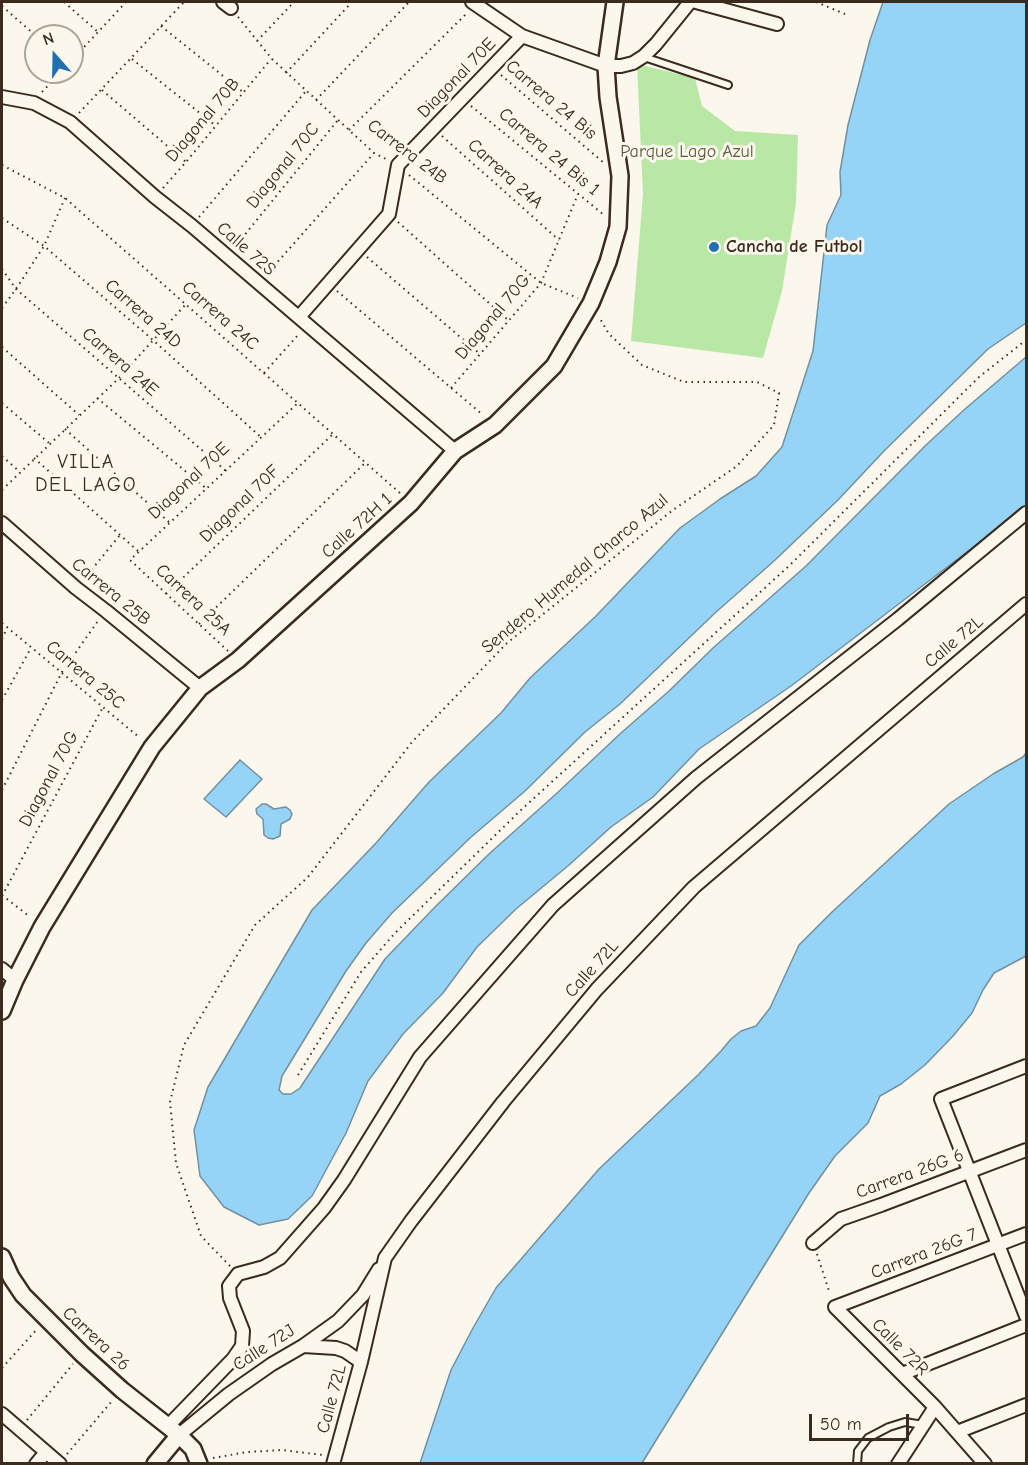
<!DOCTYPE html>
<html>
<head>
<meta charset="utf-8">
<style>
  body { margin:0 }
  #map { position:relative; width:1028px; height:1465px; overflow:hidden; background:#fbf7ec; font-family:"Comic Neue",sans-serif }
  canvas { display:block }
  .frame { position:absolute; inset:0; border:3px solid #3b2a1e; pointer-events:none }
  .north { position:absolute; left:24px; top:24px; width:60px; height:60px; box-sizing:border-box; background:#fbf7ec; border:2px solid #aea59a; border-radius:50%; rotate:340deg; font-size:16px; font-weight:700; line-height:24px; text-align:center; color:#3b2a1e }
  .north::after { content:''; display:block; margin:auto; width:21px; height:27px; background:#1f6fb2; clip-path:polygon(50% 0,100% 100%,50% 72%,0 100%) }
  .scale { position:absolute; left:809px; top:1414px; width:100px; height:27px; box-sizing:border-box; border:3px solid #3b2a1e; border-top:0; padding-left:8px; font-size:18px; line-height:21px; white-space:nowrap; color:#3b2a1e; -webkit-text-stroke:4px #fbf7ec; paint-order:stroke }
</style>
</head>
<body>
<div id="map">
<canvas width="1028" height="1465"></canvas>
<div class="frame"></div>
<div class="north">N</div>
<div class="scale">50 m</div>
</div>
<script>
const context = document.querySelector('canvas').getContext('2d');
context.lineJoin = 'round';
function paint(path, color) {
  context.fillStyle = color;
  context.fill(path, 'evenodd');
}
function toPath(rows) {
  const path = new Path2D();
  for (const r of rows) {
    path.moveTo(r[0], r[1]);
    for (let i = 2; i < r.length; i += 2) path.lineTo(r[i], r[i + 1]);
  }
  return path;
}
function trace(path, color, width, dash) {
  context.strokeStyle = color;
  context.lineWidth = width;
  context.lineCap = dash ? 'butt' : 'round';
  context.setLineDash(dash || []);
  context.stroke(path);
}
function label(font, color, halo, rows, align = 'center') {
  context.font = font + ' "Comic Neue",sans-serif';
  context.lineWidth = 6;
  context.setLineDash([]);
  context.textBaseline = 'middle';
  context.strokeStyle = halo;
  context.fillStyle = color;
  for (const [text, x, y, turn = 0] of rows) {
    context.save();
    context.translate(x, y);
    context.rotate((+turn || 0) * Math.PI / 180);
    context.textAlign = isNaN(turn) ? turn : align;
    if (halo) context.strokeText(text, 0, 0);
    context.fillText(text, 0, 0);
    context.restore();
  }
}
paint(toPath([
  [637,64,695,78,702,106,735,131,798,135,796,203,782,291,763,358,631,341,643,194]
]), '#b9e7a5');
const water = toPath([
  [883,2,1026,2,1026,323,988,349,884,451,838,500,774,561,715,613,620,704,585,732,525,791,470,838,392,913,366,943,346,971,282,1076,279,1090,283,1094,291,1094,300,1088,385,959,435,907,489,854,556,794,621,733,669,691,713,648,806,566,926,445,965,409,1026,357,1026,507,791,686,699,749,653,797,611,827,569,865,516,909,477,947,443,993,403,1034,368,1081,346,1133,312,1196,288,1219,259,1225,224,1207,200,1176,194,1130,208,1087,312,910,376,843,429,782,501,713,530,678,596,616,680,528,720,499,756,476,782,447,813,351,827,225,841,195,840,172,848,125,870,40,883,2],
  [1026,753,1026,956,994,973,983,990,972,1013,953,1036,925,1065,901,1084,880,1096,868,1123,835,1156,809,1193,642,1463,420,1463,451,1370,473,1328,496,1288,599,1169,698,1075,721,1051,731,1039,741,1031,756,1026,770,1008,799,945,831,913,949,804,993,774,1023,757,1026,753],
  [240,760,262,779,226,817,204,799,240,760],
  [262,804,266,804,274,809,286,807,290,810,292,814,290,819,281,824,280,836,273,839,268,838,264,835,263,819,257,814,256,809,262,804]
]);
paint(water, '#96d4f7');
trace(water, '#7290a0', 1.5);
const service = toPath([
  [644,57,728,85],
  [857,1464,858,1451,868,1438,889,1427,905,1422,923,1425]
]);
const minor = toPath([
  [223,2,231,8],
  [472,2,522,36,606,66,621,66,633,63,644,56,656,44,690,2],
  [696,2,777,24],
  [2,97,34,103,70,122,155,197,192,226,455,451],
  [299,317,389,214,398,165,522,36],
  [2,523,76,588,106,611,200,688],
  [2,969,15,980],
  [1026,1066,941,1099,1026,1316],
  [813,1243,841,1219,881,1205,1026,1150],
  [303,1346,336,1348,345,1351,361,1362],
  [902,1374,1026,1325],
  [2,1414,60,1464],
  [168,1426,233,1359,242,1346,243,1331,230,1298,229,1286,238,1274,264,1267,280,1258,324,1208,344,1180,420,1057,553,905,696,778,898,619,1026,513],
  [957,1432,1026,1405],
  [179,1435,229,1394,272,1364,303,1346,338,1321,363,1295,379,1269],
  [36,1464,46,1452],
  [333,1464,361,1362,385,1258,411,1221,503,1102,597,989,694,887,1026,604],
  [898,1464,935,1407],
  [985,1464,935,1407,835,1307,1026,1234]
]);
const tertiary = toPath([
  [2,1011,15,980,42,927,152,747,200,688,238,660,411,503,455,451,495,425,554,366,591,303,608,262,618,227,620,176,608,97,606,66,615,2],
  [2,1257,11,1277,23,1295,82,1354,122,1390,179,1435,193,1449,199,1464],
  [155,1464,179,1435]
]);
trace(service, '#3b2a1e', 10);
trace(minor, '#3b2a1e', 16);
trace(tertiary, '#3b2a1e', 20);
trace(toPath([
  [64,2,98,32],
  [816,2,845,14],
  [2,6,36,36],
  [238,17,272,59,374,153,388,160],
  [161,26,243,92],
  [257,41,294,2],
  [132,59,216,126],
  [72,60,126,2],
  [286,73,352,2],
  [501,75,604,163],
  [102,90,186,162],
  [42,92,61,72],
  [316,100,409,2],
  [471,106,604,215],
  [79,113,184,2],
  [349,130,466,14],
  [442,136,559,240],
  [2,165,65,198,401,494],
  [409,175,541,283,578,298],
  [163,188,186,162,271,59],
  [199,217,306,91],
  [2,218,44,246,153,340,262,438],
  [398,222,508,320],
  [234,248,338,120],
  [367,257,480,354],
  [2,269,16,289,226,471],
  [266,275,374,153],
  [337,291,483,415],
  [2,308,16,289,44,246,65,198],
  [2,347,79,415],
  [264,373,298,335],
  [451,388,541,283,578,194],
  [97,398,207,489],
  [2,403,49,443],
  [65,429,170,523],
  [2,456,20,472],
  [34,458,139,552],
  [2,490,118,379,186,304],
  [84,579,120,535],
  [166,594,333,434],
  [2,623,140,738],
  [199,624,365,463],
  [2,639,7,628],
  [228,651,130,560,298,403],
  [2,700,31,648],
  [2,790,62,672,98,621],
  [2,895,30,917],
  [2,896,103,707],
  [298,1075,361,972,396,932,521,810,790,565,979,377,1026,340],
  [817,1254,830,1294],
  [230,1266,201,1236,176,1163,170,1102,184,1045,255,925,308,877,412,742,507,643,673,510,737,466,774,425,779,393,757,382,684,382,642,365,609,334,599,317],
  [2,1368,38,1328],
  [27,1420,73,1364],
  [67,1454,112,1401],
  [213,1458,247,1452,282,1450,323,1455]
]), '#3b2a1e', 2, [1.5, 4.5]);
trace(service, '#fbf7ec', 6);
trace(minor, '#fbf7ec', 12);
trace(tertiary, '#fbf7ec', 15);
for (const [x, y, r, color] of [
  [714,247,6,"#1f6fb2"]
]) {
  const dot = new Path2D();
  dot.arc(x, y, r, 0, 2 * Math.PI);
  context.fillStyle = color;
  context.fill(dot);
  trace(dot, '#fbf7ec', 2);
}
label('18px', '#3b2a1e', '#fbf7ec', [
  ["Diagonal 70E",457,78,-46],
  ["Carrera 24 Bis",551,100,40],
  ["Diagonal 70B",203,120,-50],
  ["Carrera 24B",407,152,37],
  ["Carrera 24 Bis 1",549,152,40],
  ["Diagonal 70C",283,166,-51],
  ["Carrera 24A",505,174,42],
  ["Calle 72S",246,249,41],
  ["Carrera 24D",143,314,41],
  ["Carrera 24C",220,316,41],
  ["Diagonal 70G",493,317,-50],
  ["Carrera 24E",120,362,41],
  ["Diagonal 70E",189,481,-43],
  ["Diagonal 70F",240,504,-44],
  ["Calle 72H 1",357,526,-42],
  ["Sendero Humedal Charco Azul",575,574,-40],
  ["Carrera 25B",111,592,39],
  ["Carrera 25A",193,600,43],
  ["Calle 72L",954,642,-40],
  ["Carrera 25C",85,675,40],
  ["Diagonal 70G",49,779,-62],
  ["Calle 72L",592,969,-48],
  ["Carrera 26G 6",910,1174,-20],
  ["Carrera 26G 7",924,1254,-21],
  ["Carrera 26",96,1339,43],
  ["Calle 72R",900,1347,45],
  ["Calle 72J",264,1348,-33],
  ["Calle 72L",332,1399,-75]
]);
label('18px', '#5a5940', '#fbf7ec', [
  ["Parque Lago Azul",687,152]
]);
label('bold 18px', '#3b2a1e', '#fbf7ec', [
  ["Cancha de Futbol",726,247]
], 'left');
context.letterSpacing = '1.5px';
label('20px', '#3b2a1e', '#fbf7ec', [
  ["VILLA",86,462],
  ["DEL LAGO",86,485]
]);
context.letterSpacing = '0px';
</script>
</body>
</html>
